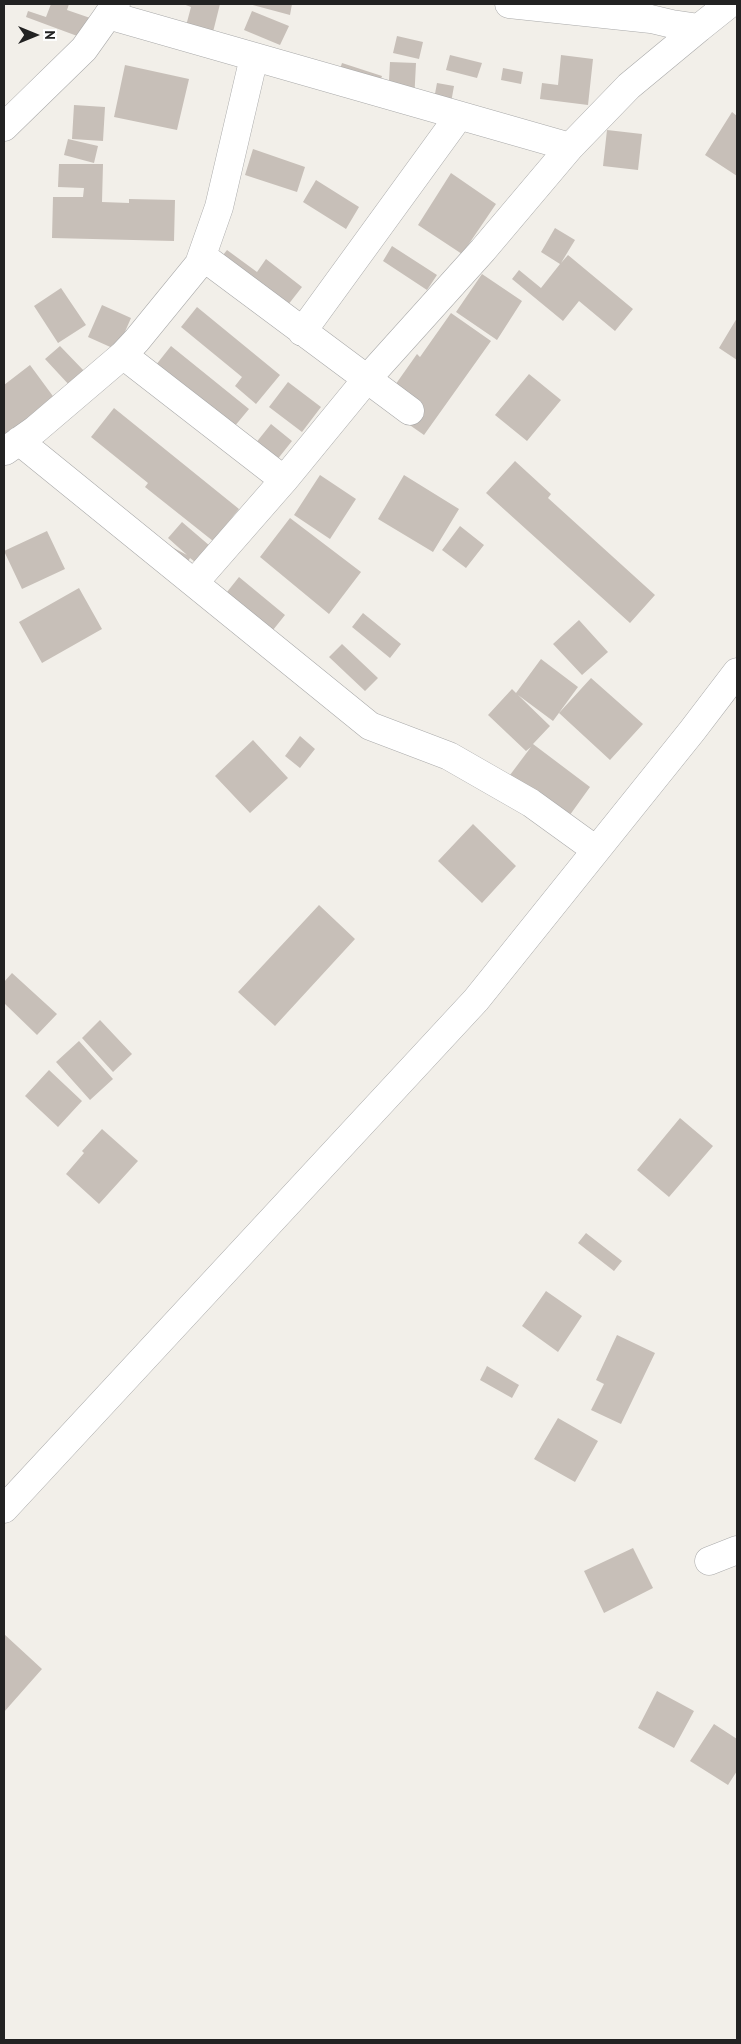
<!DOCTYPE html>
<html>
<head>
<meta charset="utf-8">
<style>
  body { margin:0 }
  #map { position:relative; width:741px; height:2044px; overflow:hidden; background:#f2efe9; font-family:"PT Sans",sans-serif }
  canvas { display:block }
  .frame { position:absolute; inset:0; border:5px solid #222; pointer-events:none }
  .north { position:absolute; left:10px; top:10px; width:50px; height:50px; -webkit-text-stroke:4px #fff; paint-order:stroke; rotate:90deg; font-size:14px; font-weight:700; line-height:20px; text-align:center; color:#222 }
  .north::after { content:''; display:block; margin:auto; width:18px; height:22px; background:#222; clip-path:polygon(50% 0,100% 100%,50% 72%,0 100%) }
</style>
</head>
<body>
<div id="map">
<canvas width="741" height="2044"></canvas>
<div class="frame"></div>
<div class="north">N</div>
</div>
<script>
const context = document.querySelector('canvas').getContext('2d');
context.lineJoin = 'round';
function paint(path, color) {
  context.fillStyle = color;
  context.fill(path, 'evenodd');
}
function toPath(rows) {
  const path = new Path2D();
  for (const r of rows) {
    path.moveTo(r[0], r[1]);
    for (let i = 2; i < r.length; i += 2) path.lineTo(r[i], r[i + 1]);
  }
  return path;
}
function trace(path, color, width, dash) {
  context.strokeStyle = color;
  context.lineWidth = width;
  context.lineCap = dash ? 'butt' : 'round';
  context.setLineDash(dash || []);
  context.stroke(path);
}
paint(toPath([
  [51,4,69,4,67,10,96,20,88,40,26,17,28,11,46,17],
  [183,4,220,4,209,48,182,41,191,7],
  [249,4,292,4,290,15],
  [252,11,289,26,280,45,244,30],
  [397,36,423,42,419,59,393,53],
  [450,55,482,63,477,78,446,70],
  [561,55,593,59,588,105,540,99,542,83,558,85],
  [390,62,416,63,414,102,388,100],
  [342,63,382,76,376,94,336,81],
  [125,65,189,79,177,130,114,117],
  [503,68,523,72,521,84,501,80],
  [437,83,454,86,449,114,432,110],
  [74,105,105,107,103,141,72,139],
  [732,112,737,116,737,176,705,155],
  [607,130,642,134,638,170,603,166],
  [68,139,98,146,94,163,64,155],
  [253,149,305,167,297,192,245,175],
  [59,164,103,164,102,202,129,203,129,199,175,200,174,241,52,238,53,197,83,197,84,188,58,187],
  [451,173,496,204,462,254,418,225],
  [316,180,359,207,346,229,303,202],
  [555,228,575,240,561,263,568,255,633,309,615,331,579,301,563,321,512,279,519,270,541,288,560,264,541,252],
  [392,246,437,275,427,290,383,261],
  [227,250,257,272,266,259,302,287,277,319,212,269],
  [482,274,522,301,497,340,456,312],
  [61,288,86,325,58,343,34,306],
  [102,305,131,318,117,350,88,337],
  [197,307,280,375,256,404,235,386,242,377,181,327],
  [451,313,491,341,424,435,381,405,417,354,420,357],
  [737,318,737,360,719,348],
  [60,346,86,373,71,387,45,359],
  [171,346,249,409,234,427,255,444,271,424,292,441,265,475,144,380],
  [30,365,58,403,4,443,4,385],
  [529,374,561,400,527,441,495,415],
  [288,382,321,407,302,432,269,407],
  [114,408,239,509,213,541,145,487,148,483,91,437],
  [515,461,551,494,548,498,655,595,630,623,486,493],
  [320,475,356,499,330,539,294,515],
  [404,475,459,509,433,552,378,519],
  [290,518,361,572,329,614,260,557],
  [182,522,210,546,195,562,190,558,179,578,153,537,187,555,168,538],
  [460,526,484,545,466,568,442,550],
  [47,531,65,569,22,589,4,551],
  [239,577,285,615,261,645,215,607],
  [79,588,102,629,42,663,19,622],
  [363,613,401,644,390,658,352,627],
  [579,620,608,652,582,675,553,644],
  [342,644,378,678,365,691,329,657],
  [541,659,578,687,553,721,518,695,550,726,533,744,590,787,562,826,504,783,531,747,526,751,488,715,512,689,516,693],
  [591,678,643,724,610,760,559,713],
  [300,736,315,749,300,768,285,756],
  [253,740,288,778,250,813,215,776],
  [473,824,516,866,482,903,438,861],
  [319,905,355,939,275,1026,238,992],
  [12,973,57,1014,37,1035,4,1003,4,982],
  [100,1020,132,1054,113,1072,82,1038],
  [79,1041,113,1079,90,1100,56,1062],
  [49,1070,82,1101,58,1127,25,1096],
  [680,1118,713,1146,669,1197,637,1170],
  [102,1129,138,1161,99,1204,66,1174,84,1153,82,1151],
  [586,1233,622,1261,614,1271,578,1243],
  [546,1291,582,1316,558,1352,522,1326],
  [617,1335,655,1353,621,1424,591,1410,604,1384,596,1380],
  [487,1366,519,1385,512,1398,480,1380],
  [558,1418,598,1441,575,1482,534,1459],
  [633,1548,653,1588,604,1613,584,1571],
  [4,1634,42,1669,4,1712],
  [657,1691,694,1711,674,1748,638,1728],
  [714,1724,737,1739,737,1771,728,1785,690,1761]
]), '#c7bfb8');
const street = toPath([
  [509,4,651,19,672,24,699,28,729,4],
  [108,15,570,147],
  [4,127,84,49,116,4],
  [202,256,410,411],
  [302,332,459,116],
  [123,355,284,480],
  [19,441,370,726,449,756,531,803,596,850],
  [5,451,35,430,123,355,137,340,199,264,219,207,254,57],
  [194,583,284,480,366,380,483,250,570,147,629,86,699,28],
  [4,1509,476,1000,692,731,737,672],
  [709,1561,737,1550]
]);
trace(street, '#a9a9a9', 29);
trace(street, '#fff', 28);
</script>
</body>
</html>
